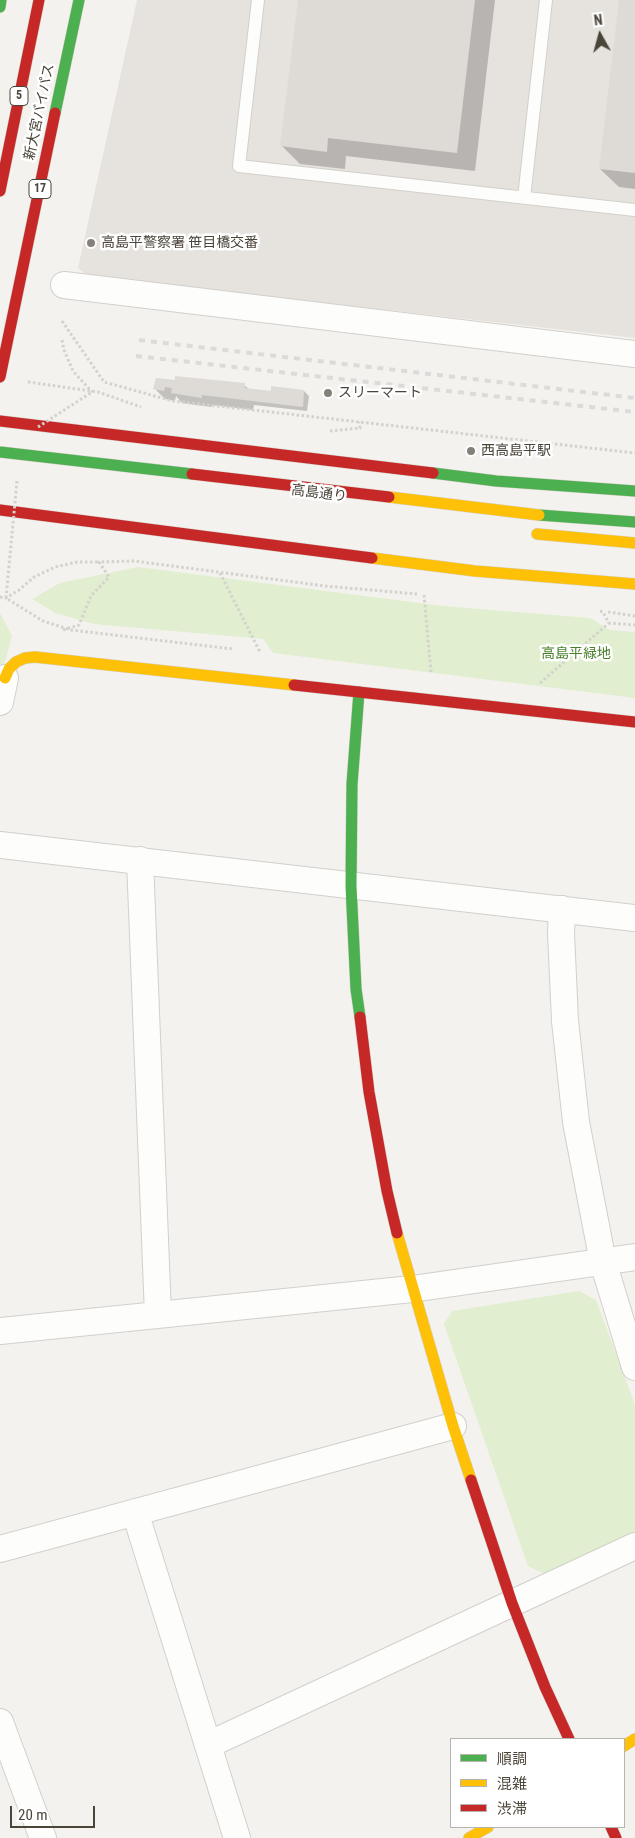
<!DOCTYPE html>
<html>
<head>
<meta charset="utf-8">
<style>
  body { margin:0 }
  #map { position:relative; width:635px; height:1838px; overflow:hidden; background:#f4f2ee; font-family:"Roboto Condensed","Noto Sans JP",sans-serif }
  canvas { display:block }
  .legend { position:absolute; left:450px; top:1738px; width:175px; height:90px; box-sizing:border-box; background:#fff; border:1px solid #b7b4b0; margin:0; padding:6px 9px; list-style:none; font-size:15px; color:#4b4439 }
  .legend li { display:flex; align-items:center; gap:10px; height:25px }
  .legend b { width:25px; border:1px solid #b7b4b0 }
  .north { position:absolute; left:575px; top:10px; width:50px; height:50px; -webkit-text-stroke:4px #fff; paint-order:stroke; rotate:353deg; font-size:14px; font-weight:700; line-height:20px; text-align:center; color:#4b4439 }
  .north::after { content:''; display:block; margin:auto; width:18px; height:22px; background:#4b4439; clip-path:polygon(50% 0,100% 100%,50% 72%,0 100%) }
  .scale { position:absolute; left:10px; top:1806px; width:85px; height:22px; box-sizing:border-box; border:2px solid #4b4439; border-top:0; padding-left:6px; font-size:15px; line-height:18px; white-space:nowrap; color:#4b4439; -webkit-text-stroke:4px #fff; paint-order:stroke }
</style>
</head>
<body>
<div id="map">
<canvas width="635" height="1838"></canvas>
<ul class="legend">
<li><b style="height:6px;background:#4caf50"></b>順調</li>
<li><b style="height:6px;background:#ffc107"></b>混雑</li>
<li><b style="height:6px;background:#c62828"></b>渋滞</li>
</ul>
<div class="north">N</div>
<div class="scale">20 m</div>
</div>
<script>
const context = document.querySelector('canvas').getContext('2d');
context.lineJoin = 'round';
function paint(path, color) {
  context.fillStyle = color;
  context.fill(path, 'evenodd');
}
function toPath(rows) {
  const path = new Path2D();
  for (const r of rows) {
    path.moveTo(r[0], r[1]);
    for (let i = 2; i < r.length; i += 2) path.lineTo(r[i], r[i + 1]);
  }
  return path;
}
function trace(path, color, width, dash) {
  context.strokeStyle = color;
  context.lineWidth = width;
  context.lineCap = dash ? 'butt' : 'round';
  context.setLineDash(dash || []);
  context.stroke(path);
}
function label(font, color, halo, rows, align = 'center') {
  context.font = font + ' "Roboto Condensed","Noto Sans JP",sans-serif';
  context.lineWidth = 5;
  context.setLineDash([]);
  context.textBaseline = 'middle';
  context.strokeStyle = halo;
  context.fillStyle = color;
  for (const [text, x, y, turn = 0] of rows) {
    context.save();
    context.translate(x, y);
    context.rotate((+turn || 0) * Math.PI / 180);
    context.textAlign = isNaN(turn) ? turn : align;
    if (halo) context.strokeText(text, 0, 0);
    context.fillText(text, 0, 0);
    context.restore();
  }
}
paint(toPath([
  [137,0,635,0,635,338,88,276,78,268]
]), '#e6e2de');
paint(toPath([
  [138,567,443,606,590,618,610,630,635,632,635,698,273,653,263,639,94,624,55,613,32,599,60,583],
  [0,613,12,636,0,680],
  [579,1291,596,1300,635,1405,635,1532,545,1574,528,1566,444,1324,452,1311]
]), '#e1eecf');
paint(toPath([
  [299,0,495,0,475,171,346,156,345,169,300,164,282,146],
  [620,0,635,0,635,189,619,187,600,169],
  [157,379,244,385,249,389,272,392,304,391,309,396,307,411,254,405,253,410,212,405,211,407,182,403,176,396,175,401,165,399,155,389]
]), '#0003');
paint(toPath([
  [298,0,475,0,457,153,328,138,327,152,280,146],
  [619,0,635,0,635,173,599,169],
  [175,376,245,383,245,388,271,391,271,386,304,390,303,407,202,395,202,398,171,393,172,388,165,387,164,391,153,389,156,378,175,380]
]), '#dedbd6');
const lane = toPath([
  [258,0,239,166,635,210],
  [524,198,546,0]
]);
const street = toPath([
  [64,285,635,354],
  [0,702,5,678],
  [0,845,635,918],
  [140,860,158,1315],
  [562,909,561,933,565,1021,576,1122,603,1262,635,1367],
  [0,1331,412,1289,635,1257],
  [135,1512,237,1838],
  [0,1549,453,1426],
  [0,1722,43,1838],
  [208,1745,635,1546]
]);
const fast = toPath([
  [0,7,1,0],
  [55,113,79,0],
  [433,473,496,481,635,491],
  [539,515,635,522],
  [359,692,352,784,351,886,356,989,360,1017]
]);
const slow = toPath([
  [537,534,635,543],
  [372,558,475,571,635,584],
  [5,678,9,669,16,662,25,658,35,657,294,685],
  [397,1233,453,1426,471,1480],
  [624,1746,635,1739],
  [469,1838,488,1827]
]);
const jam = toPath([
  [0,191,39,0],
  [0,377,55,113],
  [0,421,433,473],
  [0,510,372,558],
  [294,685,635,722],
  [360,1017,369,1092,387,1191,397,1233],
  [471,1480,512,1603,545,1687,569,1739],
  [611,1827,616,1838]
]);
trace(lane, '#d2d0cb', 14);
trace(street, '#d2d0cb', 28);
trace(fast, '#d3cfc5', 12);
trace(slow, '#d3cfc5', 12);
trace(jam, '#d3cfc5', 12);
trace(toPath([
  [62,321,104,382,173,401,635,453],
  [62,340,64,350,73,371,92,392],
  [28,382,98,392,141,407],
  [330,431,360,428,359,422],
  [220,573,260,652],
  [424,595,431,672],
  [0,597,6,598,19,590,34,577,55,567,77,562,99,562],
  [600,611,603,612,609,623,635,625],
  [608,612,635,616],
  [63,630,79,625,91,596,109,577,99,562,134,561,325,586,417,594],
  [540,683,609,623]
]), '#d3d2cc', 3, [2.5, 2.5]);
trace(lane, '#fdfdfc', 12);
trace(street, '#fdfdfc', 26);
trace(fast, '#4caf50', 11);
trace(slow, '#ffc107', 11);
trace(jam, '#c62828', 11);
trace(toPath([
  [139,340,635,398],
  [136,356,635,412]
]), '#dbdbda', 4, [6, 6]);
const fastBridge = toPath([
  [0,452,192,474]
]);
const slowBridge = toPath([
  [389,497,539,515]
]);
const jamBridge = toPath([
  [192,474,389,497]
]);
trace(fastBridge, '#d3cfc5', 12, []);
trace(slowBridge, '#d3cfc5', 12, []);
trace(jamBridge, '#d3cfc5', 12, []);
trace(toPath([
  [38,427,92,392],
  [17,481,6,598,43,621,71,630,233,649]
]), '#d3d2cc', 3, [2.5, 2.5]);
trace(fastBridge, '#4caf50', 11);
trace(slowBridge, '#ffc107', 11);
trace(jamBridge, '#c62828', 11);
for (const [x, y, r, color] of [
  [91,243,5,"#868178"],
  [328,393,5,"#868178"],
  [471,451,5,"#868178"]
]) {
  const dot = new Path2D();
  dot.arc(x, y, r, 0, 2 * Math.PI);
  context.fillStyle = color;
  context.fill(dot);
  trace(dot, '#fff', 2);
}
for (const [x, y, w] of [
  [19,96,18],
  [40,189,22]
]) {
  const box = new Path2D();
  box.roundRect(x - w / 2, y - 9.5, w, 19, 4);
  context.fillStyle = '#fff';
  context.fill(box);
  trace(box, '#4b4439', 1);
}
label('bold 12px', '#4b4439', null, [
  ["5",19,96],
  ["17",40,189]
]);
label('14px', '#4b4439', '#fff', [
  ["新大宮バイパス",40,112,-78],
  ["高島通り",319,494,7]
]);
label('14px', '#4b4439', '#fff', [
  ["高島平警察署 笹目橋交番",101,243],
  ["スリーマート",338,393],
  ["西高島平駅",481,451]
], 'left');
label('14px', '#4a7f2a', '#fff', [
  ["高島平緑地",576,654]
]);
</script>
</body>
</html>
